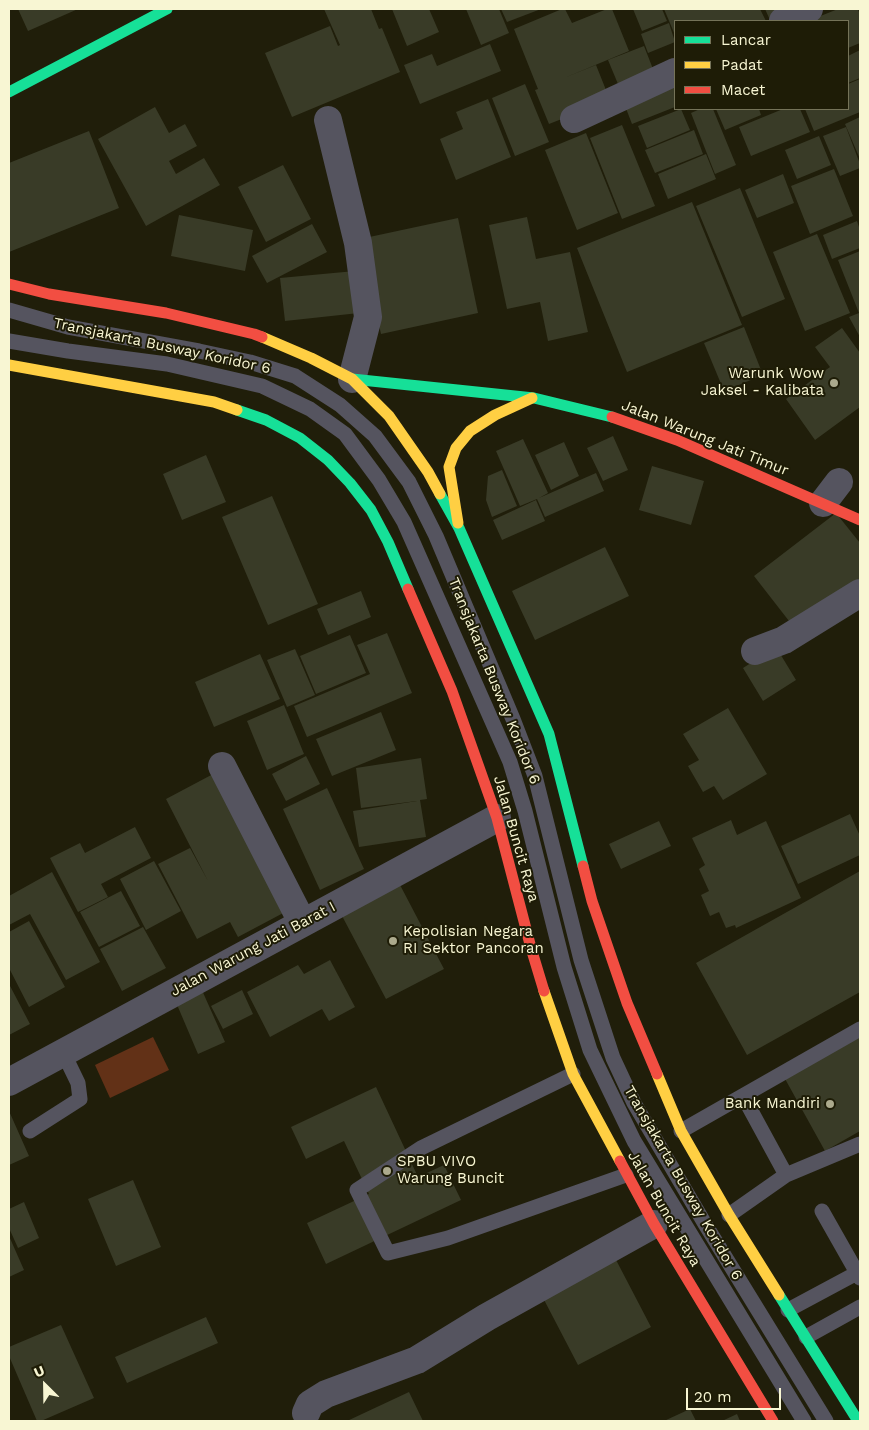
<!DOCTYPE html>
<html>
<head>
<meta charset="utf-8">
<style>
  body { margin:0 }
  #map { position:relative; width:869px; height:1430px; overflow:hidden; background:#201e0a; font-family:"Work Sans",sans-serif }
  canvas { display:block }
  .frame { position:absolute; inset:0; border:10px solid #f8f6d3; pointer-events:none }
  .legend { position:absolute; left:674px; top:20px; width:175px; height:90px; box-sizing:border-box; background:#1e1c06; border:1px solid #757358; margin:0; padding:6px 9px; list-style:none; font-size:15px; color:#f8f6d3 }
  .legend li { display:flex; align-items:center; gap:10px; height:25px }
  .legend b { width:25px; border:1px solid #757358 }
  .north { position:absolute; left:20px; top:1360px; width:50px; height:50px; -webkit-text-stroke:4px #1e1c06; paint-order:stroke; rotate:337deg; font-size:14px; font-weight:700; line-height:20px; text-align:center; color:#f8f6d3 }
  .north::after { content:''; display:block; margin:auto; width:18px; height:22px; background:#f8f6d3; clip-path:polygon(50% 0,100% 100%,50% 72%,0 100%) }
  .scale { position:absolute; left:686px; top:1388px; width:95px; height:22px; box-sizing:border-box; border:2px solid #f8f6d3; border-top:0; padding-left:6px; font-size:15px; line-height:18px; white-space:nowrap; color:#f8f6d3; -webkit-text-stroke:4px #1e1c06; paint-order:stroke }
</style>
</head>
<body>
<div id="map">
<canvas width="869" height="1430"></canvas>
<div class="frame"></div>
<ul class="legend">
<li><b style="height:6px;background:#16e098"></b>Lancar</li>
<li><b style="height:6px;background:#ffcf43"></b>Padat</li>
<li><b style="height:6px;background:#f24e42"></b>Macet</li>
</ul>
<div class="north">U</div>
<div class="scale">20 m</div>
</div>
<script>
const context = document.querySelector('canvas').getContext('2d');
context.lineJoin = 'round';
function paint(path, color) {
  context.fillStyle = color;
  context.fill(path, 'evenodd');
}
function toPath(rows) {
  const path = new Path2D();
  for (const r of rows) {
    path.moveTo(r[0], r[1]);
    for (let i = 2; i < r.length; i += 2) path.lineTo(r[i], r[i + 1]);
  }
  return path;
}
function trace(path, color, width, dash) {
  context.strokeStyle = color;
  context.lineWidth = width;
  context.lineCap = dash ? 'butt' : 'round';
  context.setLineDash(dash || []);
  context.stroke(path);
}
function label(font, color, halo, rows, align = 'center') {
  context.font = font + ' "Work Sans",sans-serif';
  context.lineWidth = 4;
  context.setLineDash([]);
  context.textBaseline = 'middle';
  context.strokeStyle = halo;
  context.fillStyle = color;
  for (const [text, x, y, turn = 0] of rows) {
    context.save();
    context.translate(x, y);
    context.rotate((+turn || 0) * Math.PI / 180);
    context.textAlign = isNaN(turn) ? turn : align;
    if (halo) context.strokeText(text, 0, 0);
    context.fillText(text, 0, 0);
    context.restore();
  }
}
paint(toPath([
  [153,1037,169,1070,110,1098,95,1065]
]), '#623117');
paint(toPath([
  [18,9,78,9,28,31],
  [324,9,371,9,379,29,382,28,400,72,292,117,265,53,330,26,338,46,340,45],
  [392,9,429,9,439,32,407,46],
  [466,9,499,9,509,33,481,45],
  [501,9,541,9,507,22],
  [562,9,565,9,572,23,607,9,612,9,629,51,564,78,596,65,610,100,549,124,535,90,538,89,514,29],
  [633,9,662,9,667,21,642,31],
  [664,9,760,9,766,21,675,21,675,35],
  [765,9,798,9,770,20],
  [838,9,858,9,860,15,860,43,848,48,848,21,808,21],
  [669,23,675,42,648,53,641,34],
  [490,44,501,71,420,104,404,65,432,54,437,66],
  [644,46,653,69,618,84,608,60],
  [860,50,860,78,848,83,848,56],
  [675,76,675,107,632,124,622,98],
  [860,79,860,112,814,131,805,109,848,109,848,84],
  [525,84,549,142,515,156,492,98],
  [488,99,511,157,456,180,440,139,463,129,456,112],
  [155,107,169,133,185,124,197,146,169,161,176,174,204,158,220,185,146,226,98,139],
  [681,109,690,130,647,148,638,126],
  [700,109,713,109,736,165,715,174,691,113],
  [716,109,759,109,761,115,725,130],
  [783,109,800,109,810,132,751,156,739,127],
  [860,117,860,159,845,124],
  [622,125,655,206,622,219,590,138],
  [846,127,860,164,860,168,840,176,823,136],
  [694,130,703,154,655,173,645,150],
  [89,131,119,208,9,252,9,163],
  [586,133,618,213,577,230,545,150],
  [819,136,831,165,797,179,785,150],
  [706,154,716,179,668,199,658,174],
  [283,165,311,219,266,242,238,187],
  [834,169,853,216,810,234,791,186],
  [783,174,794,203,757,218,745,190],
  [740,188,785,299,742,317,696,206],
  [692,202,742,325,627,372,577,248],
  [179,215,253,230,245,271,171,256],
  [527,217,536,259,570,252,588,332,548,341,540,302,507,309,489,225],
  [458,218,478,313,381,334,360,239],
  [857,221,860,230,860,248,832,259,823,235],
  [312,224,327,252,267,283,252,256],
  [817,234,850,313,805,331,773,252],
  [860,251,860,337,849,317,859,313,838,260],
  [355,271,359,313,285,321,280,278],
  [744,327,763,375,724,391,704,343],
  [842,328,860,353,860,407,815,440,786,399,830,367,815,347],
  [613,436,628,470,603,481,587,448],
  [523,439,548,493,539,498,596,473,604,491,545,517,537,499,520,506,496,451],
  [564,442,579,476,551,490,535,455],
  [206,455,226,502,182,520,163,474],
  [652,466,704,481,691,525,639,510],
  [502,470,517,506,492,517,486,500,488,476],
  [272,496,318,604,268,625,222,517],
  [536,500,545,521,502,540,493,520],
  [836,513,860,543,860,580,796,630,754,576],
  [605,547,629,596,535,640,512,591],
  [361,591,371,617,328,635,317,609],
  [387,633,412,693,307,737,294,706,370,674,357,645],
  [350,635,366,673,316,694,300,656],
  [776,647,796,680,763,701,743,668],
  [295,649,315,695,287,707,267,660],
  [260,654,280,699,214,727,195,682],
  [284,705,304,754,267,770,247,721],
  [728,708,767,774,723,800,714,786,703,792,688,766,699,760,683,734],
  [381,712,396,750,332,776,316,739],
  [306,756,320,784,286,801,272,774],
  [421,758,427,799,420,800,426,837,359,847,353,811,417,801,361,808,356,768],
  [215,773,287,911,238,937,230,922,197,939,158,864,190,848,208,881,166,799],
  [327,788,364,869,320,890,283,809],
  [850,814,860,836,860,855,798,884,781,846],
  [731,820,737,835,766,821,801,898,736,928,735,925,726,928,719,912,710,916,701,895,709,891,699,869,705,865,692,838],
  [659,821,671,846,621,869,609,844],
  [135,827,151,858,101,884,108,897,78,912,50,858,80,843,85,853],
  [154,861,181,911,146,930,120,879],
  [860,871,860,992,747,1055,696,963],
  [52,872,100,962,66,980,30,914,9,925,9,896],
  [399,883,444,969,386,999,341,914],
  [121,891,140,926,99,947,80,912],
  [29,921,65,987,29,1007,9,968,9,932],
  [143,927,166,968,122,991,100,949],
  [330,960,355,1007,329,1021,322,1009,270,1037,247,992,298,965,304,974],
  [9,984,30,1024,9,1035],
  [201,988,225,1042,198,1054,175,1000],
  [242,990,253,1014,223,1029,211,1006],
  [860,1034,860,1131,825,1151,784,1077],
  [376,1087,418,1177,444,1165,461,1200,326,1264,307,1223,369,1194,344,1141,306,1159,291,1127],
  [9,1111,29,1156,9,1165],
  [133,1180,161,1247,116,1266,88,1199],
  [24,1202,39,1238,18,1248,9,1228,9,1209],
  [9,1236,24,1270,9,1277],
  [614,1256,651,1327,578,1365,541,1294],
  [206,1317,218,1343,127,1383,115,1357],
  [61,1325,94,1398,41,1421,37,1421,9,1356,9,1347],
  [409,1392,423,1421,347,1421],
  [690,1409,696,1421,664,1421],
  [737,1414,740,1421,722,1421]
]), '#393b27');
trace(toPath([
  [9,310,68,327,199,351,250,362,295,376,340,405,375,436,409,482,436,536,513,719,535,776,581,960,613,1058,634,1103,705,1224,826,1421],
  [9,341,68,351,167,364,262,386,310,409,345,434,379,480,404,522,510,762,525,811,564,967,590,1050,634,1141,804,1421],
  [573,1074,421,1148,357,1190,388,1253,448,1238,626,1175],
  [743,1096,786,1175],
  [30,1131,80,1099,78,1083,63,1052],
  [681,1131,860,1029],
  [822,1211,860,1278],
  [729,1215,786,1175,860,1144],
  [788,1310,857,1273],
  [806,1337,860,1307]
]), '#55545f', 15);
trace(toPath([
  [783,21,809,9],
  [574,119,675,72],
  [328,120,358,243,368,317,352,379],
  [823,503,839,482],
  [755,651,784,640,860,593],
  [222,766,302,922],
  [9,1082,497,818],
  [306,1413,310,1404,326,1394,417,1360,487,1317,654,1224]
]), '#55545f', 28);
trace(toPath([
  [9,92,167,9],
  [352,379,534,398,612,417],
  [237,410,266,420,300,438,328,460,350,483,371,510,388,542,408,589],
  [440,494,459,528,549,734,583,866],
  [779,1295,858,1421]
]), '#16e098', 11);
trace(toPath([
  [262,337,311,358,352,379,389,416,428,472,440,494],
  [9,365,214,402,237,410],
  [458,523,449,467,456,448,470,431,495,415,532,398],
  [544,991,573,1074,620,1161],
  [657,1074,681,1131,729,1215,779,1295]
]), '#ffcf43', 11);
trace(toPath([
  [9,284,49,294,166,313,254,334,262,337],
  [612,417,677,440,860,520],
  [408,589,452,691,497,818,531,948,544,991],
  [583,866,592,901,627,1003,657,1074],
  [620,1161,654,1224,773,1421]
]), '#f24e42', 11);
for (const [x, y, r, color] of [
  [834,383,5,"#acaa8d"],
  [393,941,5,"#acaa8d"],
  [830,1104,5,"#acaa8d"],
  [387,1171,5,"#acaa8d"]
]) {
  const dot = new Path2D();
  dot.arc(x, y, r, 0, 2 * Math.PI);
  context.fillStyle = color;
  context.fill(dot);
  trace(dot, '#1e1c06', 2);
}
label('15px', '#f8f6d3', '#1e1c06', [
  ["Transjakarta Busway Koridor 6",162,346,12],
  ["Jalan Warung Jati Timur",705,438,22],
  ["Transjakarta Busway Koridor 6",494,681,68],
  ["Jalan Buncit Raya",516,839,74],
  ["Jalan Warung Jati Barat I",253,949,-28],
  ["Transjakarta Busway Koridor 6",683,1183,60],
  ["Jalan Buncit Raya",664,1209,60]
]);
label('15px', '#f8f6d3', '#1e1c06', [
  ["Warunk Wow",824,374],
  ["Jaksel - Kalibata",824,391],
  ["Kepolisian Negara",403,932,"left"],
  ["RI Sektor Pancoran",403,949,"left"],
  ["Bank Mandiri",820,1104],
  ["SPBU VIVO",397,1162,"left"],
  ["Warung Buncit",397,1179,"left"]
], 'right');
</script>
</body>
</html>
